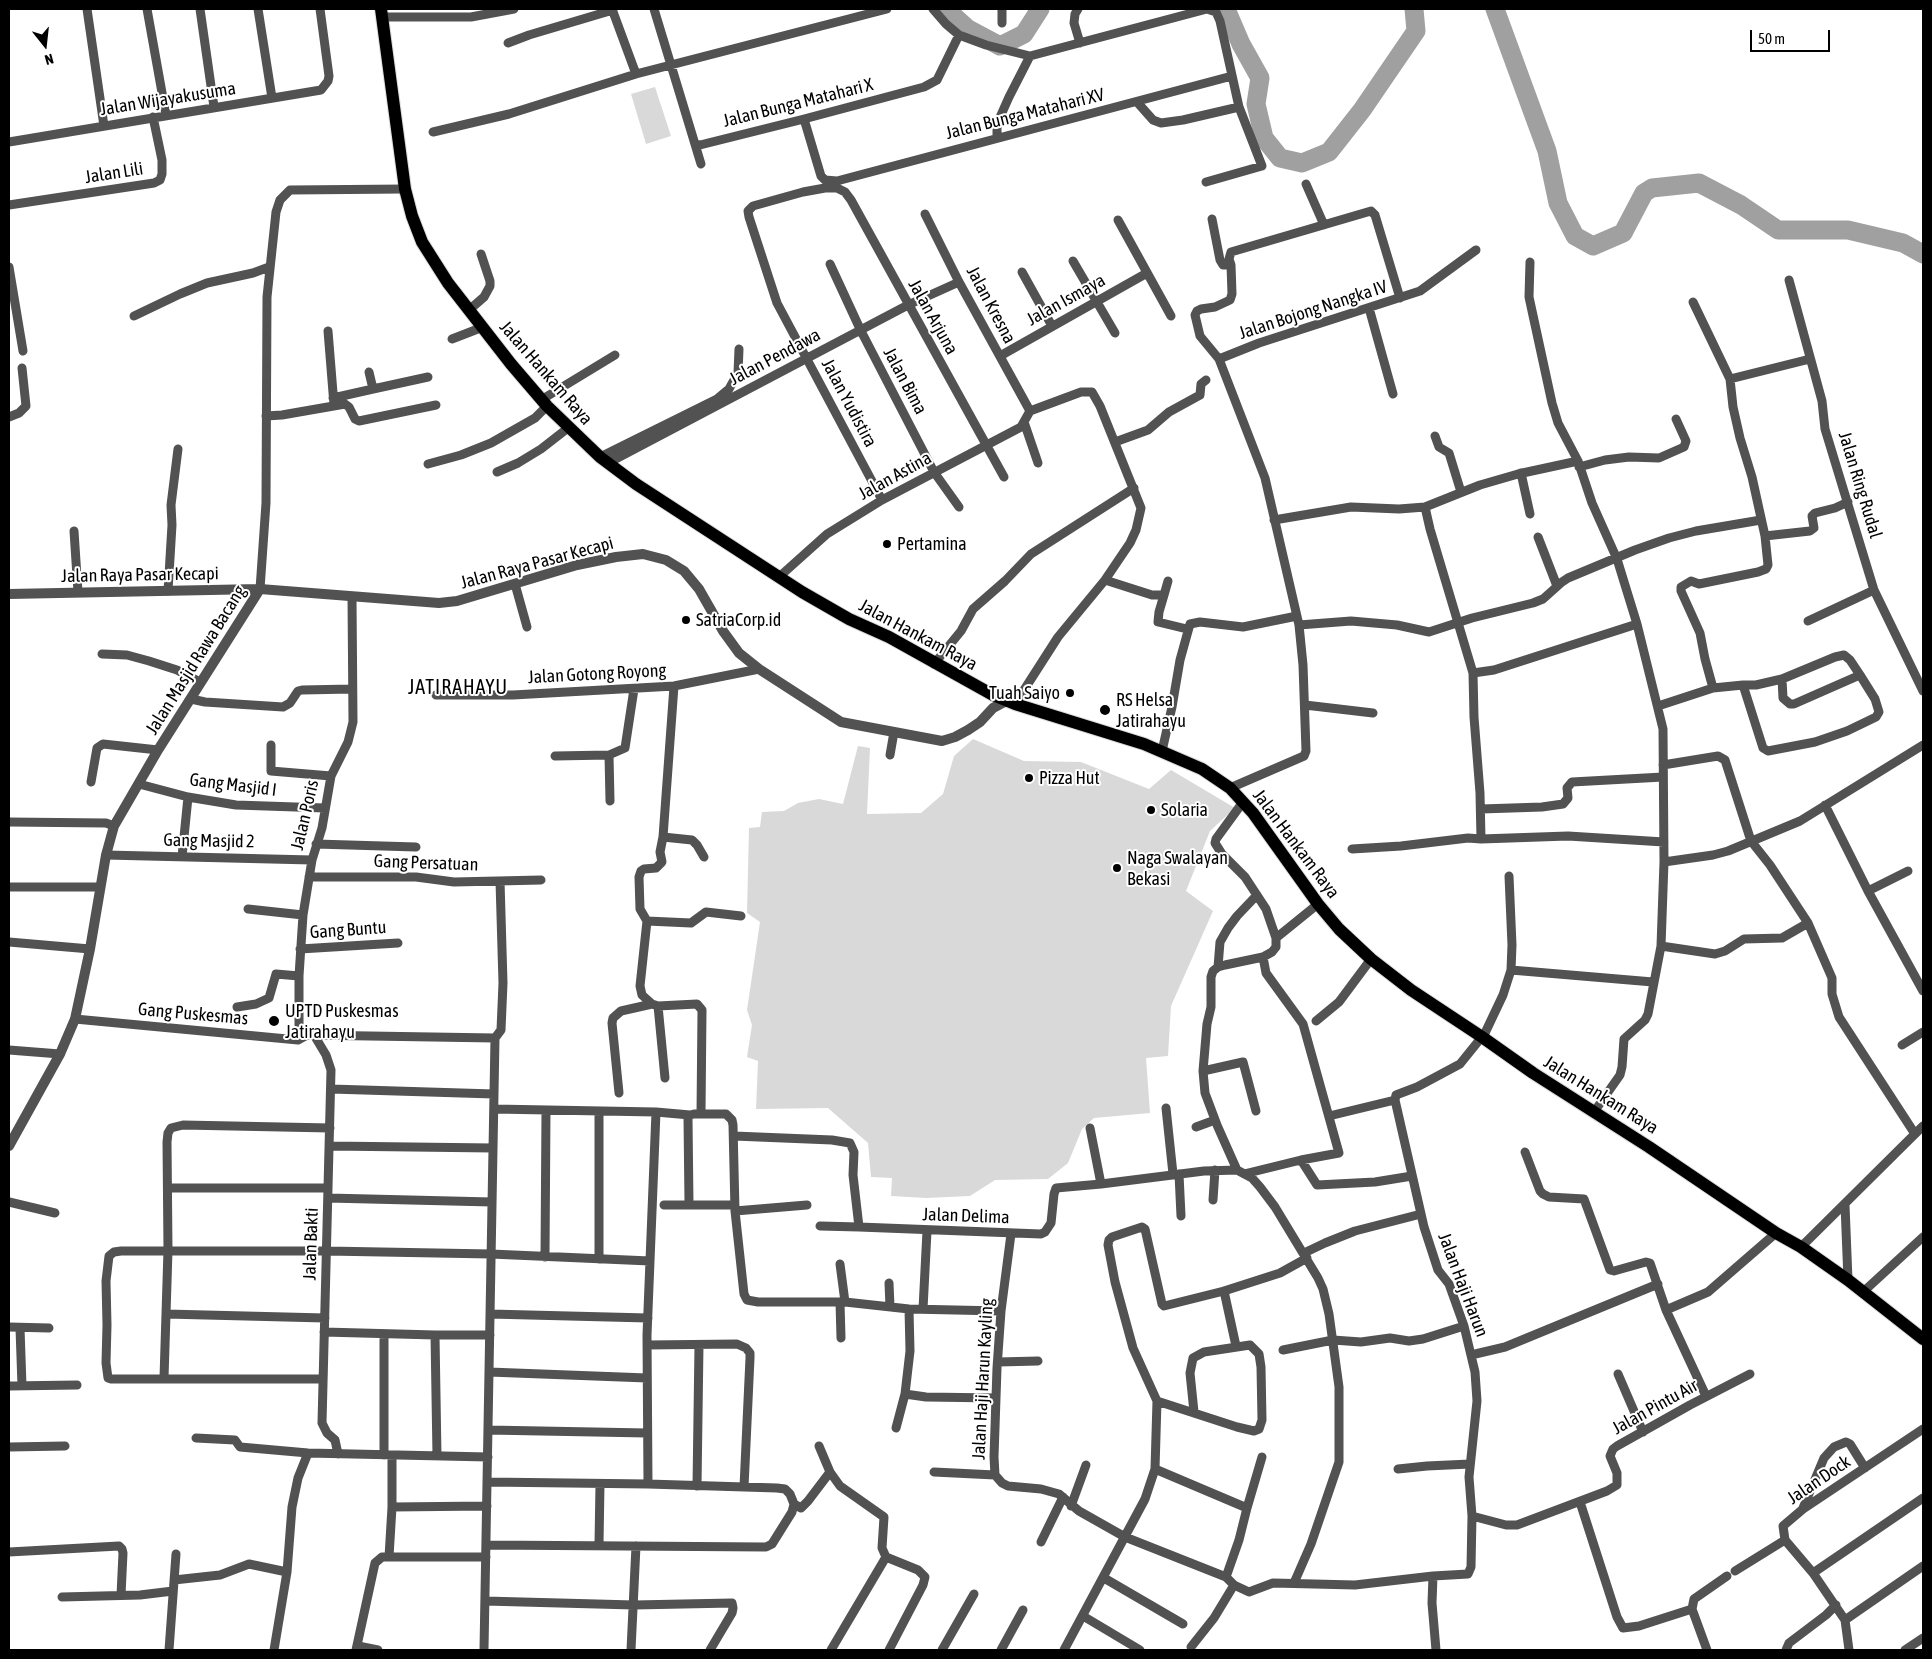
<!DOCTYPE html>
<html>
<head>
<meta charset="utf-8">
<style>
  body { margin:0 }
  #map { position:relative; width:1932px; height:1659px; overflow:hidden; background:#fff; font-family:"Asap Condensed",sans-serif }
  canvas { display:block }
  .frame { position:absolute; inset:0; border:10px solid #000; pointer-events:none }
  .north { position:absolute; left:20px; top:20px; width:50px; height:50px; -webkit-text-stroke:4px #fff; paint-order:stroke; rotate:164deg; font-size:14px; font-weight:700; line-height:20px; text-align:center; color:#000 }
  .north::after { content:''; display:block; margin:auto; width:18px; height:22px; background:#000; clip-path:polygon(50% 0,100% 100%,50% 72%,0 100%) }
  .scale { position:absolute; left:1750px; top:30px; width:80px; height:22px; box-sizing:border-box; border:2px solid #000; border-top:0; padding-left:6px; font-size:15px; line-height:18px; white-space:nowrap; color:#000; -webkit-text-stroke:4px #fff; paint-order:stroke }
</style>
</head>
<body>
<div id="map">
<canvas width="1932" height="1659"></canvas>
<div class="frame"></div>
<div class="north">N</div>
<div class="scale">50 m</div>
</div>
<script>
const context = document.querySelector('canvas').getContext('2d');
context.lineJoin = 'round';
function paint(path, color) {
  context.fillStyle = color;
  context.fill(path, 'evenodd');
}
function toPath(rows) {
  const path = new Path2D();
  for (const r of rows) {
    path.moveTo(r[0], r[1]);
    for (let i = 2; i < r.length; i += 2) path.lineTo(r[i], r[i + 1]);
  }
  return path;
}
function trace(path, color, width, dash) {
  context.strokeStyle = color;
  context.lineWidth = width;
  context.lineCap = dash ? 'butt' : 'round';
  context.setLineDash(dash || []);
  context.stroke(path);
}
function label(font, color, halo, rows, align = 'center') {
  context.font = font + ' "Asap Condensed",sans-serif';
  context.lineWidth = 4;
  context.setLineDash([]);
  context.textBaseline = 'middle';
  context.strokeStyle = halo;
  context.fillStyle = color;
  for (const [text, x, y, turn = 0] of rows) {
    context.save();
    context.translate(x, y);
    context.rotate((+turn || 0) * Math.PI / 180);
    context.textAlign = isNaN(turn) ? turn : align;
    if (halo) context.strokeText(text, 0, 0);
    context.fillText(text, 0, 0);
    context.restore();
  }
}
paint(toPath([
  [655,87,671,136,646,144,631,94],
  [973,739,1024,761,1081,762,1149,789,1171,770,1235,808,1210,831,1186,891,1213,911,1171,1006,1168,1056,1146,1058,1150,1113,1094,1118,1082,1129,1068,1163,1048,1179,995,1180,970,1196,926,1198,891,1196,892,1178,871,1177,868,1143,828,1108,756,1109,758,1061,747,1057,752,1025,747,1010,760,922,747,913,749,828,760,827,762,812,784,811,798,803,819,799,843,804,858,746,870,748,867,814,921,813,943,794,954,756]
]), '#d9d9d9');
trace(toPath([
  [946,9,968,29,1000,46,1024,34,1040,9],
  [1226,9,1241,44,1260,78,1256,104,1264,138,1280,158,1302,163,1329,152,1362,110,1416,31,1414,9],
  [1495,9,1547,151,1558,203,1575,236,1593,246,1623,233,1644,193,1652,188,1699,183,1741,205,1778,230,1848,230,1903,243,1923,254]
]), '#a0a0a0', 19);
const primary = toPath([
  [381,9,405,189,412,216,422,242,448,283,511,364,547,406,600,457,636,484,802,592,849,619,889,637,993,695,1015,704,1144,744,1202,769,1230,788,1253,813,1318,904,1339,929,1371,959,1411,990,1482,1037,1533,1073,1649,1147,1776,1233,1801,1247,1848,1280,1923,1339]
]);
trace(primary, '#dbdbdb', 14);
trace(toPath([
  [87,9,104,126],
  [147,9,166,115],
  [200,9,214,107],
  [258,9,272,98],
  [612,9,636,74],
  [654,9,701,164],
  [933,9,946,24,959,35,986,45,1030,56,1207,9,1216,12,1220,21,1239,107,1262,166,1206,182],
  [1002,9,1002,23],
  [1078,9,1075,14,1074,23,1080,43],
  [382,17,471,17,514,9],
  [508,43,529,35,613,10],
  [1137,102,1153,120,1161,123,1183,120,1239,107],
  [804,119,821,176,825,180,837,181,1232,76],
  [433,132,509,114,636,74,887,9],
  [997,137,997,124,1009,97,1030,56],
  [9,142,321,90,328,81,329,76,320,9],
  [695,144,700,145,804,119,924,87,937,80,959,35],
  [1306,184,1324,225],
  [9,205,154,183,160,180,162,174,162,160,153,117],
  [925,214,959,282,1030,411],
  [1212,219,1220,260,1223,265,1231,265],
  [1118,220,1171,316],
  [1073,261,1115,333],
  [1530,262,1529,297,1552,403,1558,423,1578,461,1592,503,1617,559,1637,624,1663,729,1664,862,1661,946,1648,1014,1645,1020,1624,1039,1622,1067,1620,1075,1594,1112],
  [830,264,861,331,934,472,959,507],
  [9,267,23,351],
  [1022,272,1052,326],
  [1789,280,1822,401,1825,429,1874,590,1923,691],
  [1693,302,1730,379,1733,407,1740,438,1752,477,1765,536,1768,565,1766,569,1758,572,1699,584,1691,581,1681,587,1681,591,1700,633,1705,659,1713,688],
  [1369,308,1393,394],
  [469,310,484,297,490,286,490,281,481,254],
  [134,316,180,294,207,283,253,273,269,267],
  [328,331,334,405],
  [452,339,483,327],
  [1000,356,1147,273],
  [1219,359,1259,343,1420,291,1476,250],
  [1730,379,1810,359],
  [373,389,428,377],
  [333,398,373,389,369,372],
  [541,400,615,355],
  [266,416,282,415,345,404,349,407,355,419,359,421,436,405],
  [9,417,19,413,26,406,22,368],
  [1024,422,1038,463],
  [1435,436,1439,447,1449,453,1461,492],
  [1115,442,1148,430,1169,412,1200,395,1201,384,1206,380],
  [600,457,717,399,729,389,738,373,739,349],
  [608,463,908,305,959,282],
  [428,464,461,455,491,443,535,418,547,406],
  [1579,467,1605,460,1629,457,1659,458,1684,447,1686,441,1676,419],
  [497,472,518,463,541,449,568,428],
  [1521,473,1530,514],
  [882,500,777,303,749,217,748,211,753,206,803,192,825,188,837,188,845,192,851,200,1004,477],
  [1274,520,1351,507,1399,509,1425,507,1480,485,1518,474,1578,461],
  [74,531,78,592],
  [1765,536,1810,531,1814,528,1812,516,1815,513,1835,508,1848,502],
  [1538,537,1557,586],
  [779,577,827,534,882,500,1021,427,1030,411],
  [1105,580,1152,595,1164,595,1159,612,1158,622,1187,629],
  [515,584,527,627],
  [260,589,266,503,267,297,276,212,280,200,290,190,405,189],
  [168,591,172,525,171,505,178,449],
  [1164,595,1168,581],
  [352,597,353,722,348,742,331,776,322,828,312,860,303,915,299,976,299,1025,301,1030,307,1035,495,1038,484,1650],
  [1808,621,1874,590],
  [1299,625,1351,621,1397,625,1429,632,1472,618,1533,603,1543,599,1562,582,1568,578,1635,550,1669,538,1696,531,1761,520],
  [102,654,127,655,149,661,177,670,200,682],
  [934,664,961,631,973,609,1005,581,1031,554,1134,488],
  [1473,673,1494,670,1637,624],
  [1782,679,1783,698,1790,704,1794,704,1860,675],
  [674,686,663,837,660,852,662,862,656,868,644,869,641,871,639,877,640,909,647,921,640,986,642,995,652,1004,658,1006,697,1004,702,1010,701,1114],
  [436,695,513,695,674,686,759,669],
  [191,699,205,702,283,707,290,703,298,691,302,690,352,689],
  [1015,704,1058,637,1105,580,1130,543,1136,530,1141,508,1100,406,1092,392,1081,392,1030,411],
  [1305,705,1373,713],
  [1658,706,1713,688,1743,685,1756,685,1782,679,1835,657,1844,655,1850,660,1860,675,1875,699,1879,712,1876,717,1847,731,1815,742,1768,751,1763,748,1743,685],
  [271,745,271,771,331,776],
  [1162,751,1172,707,1180,660,1190,624,1200,622,1243,627,1297,616],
  [609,755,610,801],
  [890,755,894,732],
  [555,756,609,755,625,748,634,689],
  [1663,765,1718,756,1725,760,1751,841,1770,865,1808,923,1832,978,1832,994,1839,1017,1915,1134],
  [91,782,97,748,103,744,158,750],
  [139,784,188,797,236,805,325,808],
  [1230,788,1304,756,1306,751,1303,665,1299,625,1265,478,1219,359,1200,336,1195,315,1197,311,1201,309,1215,307,1230,300,1232,294,1231,265,1229,259,1231,252,1371,211,1375,215,1400,298],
  [1243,802,1216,839,1215,843,1222,854,1245,877,1266,909,1276,938,1276,947,1272,952,1263,957,1225,965,1218,967,1213,971,1211,977,1211,1007,1207,1024,1203,1071,1205,1093,1217,1125,1237,1170,1252,1178,1260,1187,1275,1207,1318,1278,1323,1289,1329,1314,1339,1387,1339,1462,1311,1544,1294,1583],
  [1825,805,1868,891,1923,991],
  [1481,809,1542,807,1563,804,1568,798,1567,788,1572,782,1663,777],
  [9,822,106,823,114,826],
  [663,837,692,840,697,845,704,857],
  [1481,839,1568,836,1664,842],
  [316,844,416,847],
  [1352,849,1401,846,1468,838,1481,839,1480,793,1474,717,1473,673,1430,529,1425,507],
  [106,855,312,860],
  [182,857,188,797],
  [1664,862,1713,855,1728,851,1800,821,1923,745],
  [309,877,416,877,454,882,541,880],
  [9,887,100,887],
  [1868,891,1908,871],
  [248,909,303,915],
  [647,921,691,923,706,912,741,916],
  [1276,938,1318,904],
  [9,942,90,949],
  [1661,946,1715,954,1725,951,1744,939,1782,938,1808,923],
  [300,949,398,943],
  [1218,967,1220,942,1228,928,1237,916,1257,895],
  [1511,970,1653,982],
  [658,1006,665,1078],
  [237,1007,256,1004,269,998,276,974,299,976],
  [75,1019,298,1040,307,1035],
  [1316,1021,1339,1002,1371,959],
  [314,1035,326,1055,331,1070,322,1423,327,1433,335,1440,338,1454],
  [495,1038,501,1030,503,983,500,881],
  [1902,1045,1923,1032],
  [9,1050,60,1054],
  [1203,1071,1243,1062,1256,1111],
  [331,1089,494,1094],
  [619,1093,612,1023,613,1018,621,1011,652,1004],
  [1166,1108,1173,1174],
  [494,1109,656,1112,690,1115],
  [1329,1116,1395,1100],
  [1196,1127,1215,1120],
  [1090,1128,1101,1184],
  [734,1136,832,1140,850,1143,854,1152,853,1175,859,1227,1041,1234,1045,1232,1051,1223,1054,1194,1056,1188,1101,1184,1204,1171,1237,1170],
  [330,1146,493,1148],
  [1525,1152,1540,1191,1543,1194,1549,1197,1584,1199,1610,1270,1614,1271,1646,1262,1650,1263,1666,1310,1706,1396],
  [1301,1160,1317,1185,1375,1182,1412,1176],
  [1179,1174,1181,1216],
  [1244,1174,1301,1160,1339,1153,1303,1024,1266,973,1263,957],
  [168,1188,328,1188],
  [328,1198,492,1202],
  [1213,1200,1215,1170],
  [9,1202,55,1213],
  [689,1204,688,1118,690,1115,694,1114,726,1114,732,1120,733,1125,735,1211,744,1294,747,1300,758,1302,845,1302,909,1309,1001,1311],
  [664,1205,735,1205],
  [1845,1205,1848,1280],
  [735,1211,807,1205],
  [820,1226,859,1227],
  [1011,1234,1001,1311,997,1368,994,1457,995,1475,1002,1483,1008,1486,1041,1489,1059,1494,1079,1511,1125,1537,1226,1577,1234,1585,1249,1592,1273,1583,1355,1585,1433,1576,1468,1574,1471,1567,1472,1516,1469,1477,1477,1401,1475,1372,1464,1326,1449,1284,1438,1270,1424,1227,1395,1100,1396,1095,1417,1087,1460,1064,1485,1033,1503,995,1511,970,1512,945,1509,876],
  [1801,1247,1923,1126],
  [1304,1253,1325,1243,1355,1231,1421,1214],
  [545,1257,546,1110],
  [599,1259,599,1111],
  [840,1264,845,1302],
  [889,1283,890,1307],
  [1224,1291,1236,1346],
  [1863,1292,1923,1237],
  [840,1302,841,1338],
  [923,1309,927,1231],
  [1666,1310,1708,1292,1776,1233],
  [166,1314,325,1318],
  [490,1314,648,1318],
  [9,1327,49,1328],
  [20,1328,22,1386],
  [324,1332,435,1335,490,1335],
  [435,1335,437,1456],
  [647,1345,737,1344,746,1348,750,1353,750,1358,744,1487],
  [1283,1350,1333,1340,1361,1342,1390,1338,1409,1341,1423,1339,1464,1326],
  [1471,1355,1505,1347,1658,1284],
  [998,1362,1038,1361],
  [489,1372,647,1378],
  [1618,1374,1643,1432],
  [164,1378,168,1250,167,1142,168,1133,171,1128,183,1125,330,1128],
  [323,1379,111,1379,108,1378,106,1363,107,1325,106,1281,109,1256,114,1252,121,1251,327,1251,491,1254,650,1261],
  [9,1386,77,1385],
  [905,1394,926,1397,996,1398],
  [1157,1401,1237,1427,1254,1431,1259,1429,1262,1420,1261,1367,1259,1354,1250,1345,1204,1352,1193,1358,1190,1373,1194,1412],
  [896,1428,905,1394,910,1351,909,1309],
  [488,1430,647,1433],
  [196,1438,235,1440,240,1447,308,1453,488,1457],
  [819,1446,830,1472,840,1486,884,1517,882,1548,886,1557,918,1570,925,1577,923,1585,889,1650],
  [9,1447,65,1446],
  [384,1455,384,1334],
  [392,1455,392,1507,389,1557,486,1557],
  [1155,1469,1247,1508,1239,1540,1226,1577],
  [1398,1469,1427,1466,1470,1464],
  [934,1472,995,1475],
  [488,1482,648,1484,777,1488,785,1489,790,1494,794,1504,801,1508,808,1501,830,1472],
  [648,1484,647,1335,656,1112],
  [697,1486,699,1345],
  [1580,1502,1617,1617,1623,1628,1639,1626,1692,1609,1694,1599,1727,1576],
  [1071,1506,1086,1465],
  [392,1507,487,1506],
  [1247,1508,1262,1457],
  [1803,1508,1824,1458,1834,1447,1846,1442,1850,1444,1865,1468],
  [1472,1516,1506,1525,1517,1525,1607,1491,1617,1485,1617,1473,1610,1456,1613,1449,1617,1446,1690,1405,1750,1374],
  [1041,1542,1063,1497],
  [599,1544,600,1484],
  [486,1545,766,1547,772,1544,792,1512,794,1504],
  [9,1552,119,1546,122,1549,123,1553,121,1595],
  [1735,1571,1785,1540],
  [1813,1573,1923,1498],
  [1433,1576,1432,1603,1436,1650],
  [1104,1578,1183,1624],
  [174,1580,220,1575,249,1564,287,1572],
  [62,1597,140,1595,173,1591],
  [485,1601,634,1605,732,1603,733,1608,732,1613,710,1650],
  [1692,1609,1707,1650],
  [1083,1616,1140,1650],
  [1845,1620,1923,1566],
  [358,1646,378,1650],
  [1191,1647,1214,1618,1234,1585],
  [169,1650,176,1554],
  [274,1650,287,1572,292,1507,298,1478,308,1453],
  [356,1650,375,1563,382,1557,389,1557],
  [631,1650,636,1546],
  [831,1650,886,1557],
  [942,1650,974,1594],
  [1001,1650,1023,1610],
  [1064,1650,1145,1499,1155,1469,1157,1401,1133,1348,1115,1282,1108,1245,1109,1240,1112,1237,1142,1227,1145,1229,1162,1304,1164,1306,1224,1291,1280,1273,1307,1258],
  [1786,1650,1789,1643,1826,1615,1836,1605],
  [1849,1650,1845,1620,1813,1573,1785,1540,1783,1526,1803,1509,1923,1429],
  [1905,1650,1923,1638]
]), '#525252', 9);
trace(toPath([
  [9,594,260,589,439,603,457,601,577,565,616,557,643,554,666,560,684,571,699,589,723,631,739,653,759,669,841,722,942,741,955,737,968,730,980,722,993,708,1006,701],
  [9,1146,60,1054,75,1019,90,949,106,855,114,826,158,750,260,589]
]), '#525252', 10);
trace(primary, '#000', 12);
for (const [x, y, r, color] of [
  [887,544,5,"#000"],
  [686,620,5,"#000"],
  [1070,693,5,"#000"],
  [1105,710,6,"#000"],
  [1029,778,5,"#000"],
  [1151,810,5,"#000"],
  [1117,868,5,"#000"],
  [274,1021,6,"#000"]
]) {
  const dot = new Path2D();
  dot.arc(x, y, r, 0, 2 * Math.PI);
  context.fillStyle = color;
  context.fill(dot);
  trace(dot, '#fff', 2);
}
label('18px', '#000', '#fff', [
  ["Jalan Wijayakusuma",168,99,-9],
  ["Jalan Bunga Matahari X",798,103,-14],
  ["Jalan Bunga Matahari XV",1025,114,-14],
  ["Jalan Lili",114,173,-9],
  ["Jalan Ismaya",1066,300,-29],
  ["Jalan Kresna",991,305,62],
  ["Jalan Bojong Nangka IV",1313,310,-18],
  ["Jalan Arjuna",933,317,61],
  ["Jalan Pendawa",775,357,-28],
  ["Jalan Hankam Raya",546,373,49],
  ["Jalan Bima",905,381,62],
  ["Jalan Yudistira",849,403,62],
  ["Jalan Astina",895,476,-29],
  ["Jalan Ring Rudal",1860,485,73],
  ["Jalan Raya Pasar Kecapi",537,563,-15],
  ["Jalan Raya Pasar Kecapi",140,575,-1],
  ["Jalan Hankam Raya",918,635,28],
  ["Jalan Masjid Rawa Bacang",196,660,-58],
  ["Jalan Gotong Royong",597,674,-3],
  ["Gang Masjid I",233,785,7],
  ["Jalan Poris",305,815,-77],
  ["Gang Masjid 2",209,841,1],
  ["Jalan Hankam Raya",1296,844,53],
  ["Gang Persatuan",426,863,2],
  ["Gang Buntu",348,930,-4],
  ["Gang Puskesmas",193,1014,5],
  ["Jalan Hankam Raya",1601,1095,32],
  ["Jalan Delima",966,1216,2],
  ["Jalan Bakti",311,1244,-88],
  ["Jalan Haji Harun",1463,1285,69],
  ["Jalan Haji Harun Kayling",983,1379,-87],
  ["Jalan Pintu Air",1655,1407,-29],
  ["Jalan Dock",1819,1480,-34]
]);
label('18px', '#000', '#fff', [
  ["Pertamina",897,544],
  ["SatriaCorp.id",696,620],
  ["Tuah Saiyo",1060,693,"right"],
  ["RS Helsa",1116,700],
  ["Jatirahayu",1116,721],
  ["Pizza Hut",1039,778],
  ["Solaria",1161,810],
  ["Naga Swalayan",1127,858],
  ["Bekasi",1127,879],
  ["UPTD Puskesmas",285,1011],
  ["Jatirahayu",285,1032]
], 'left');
context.letterSpacing = '1px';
label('20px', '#000', '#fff', [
  ["JATIRAHAYU",458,688]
]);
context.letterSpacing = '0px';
</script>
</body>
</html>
